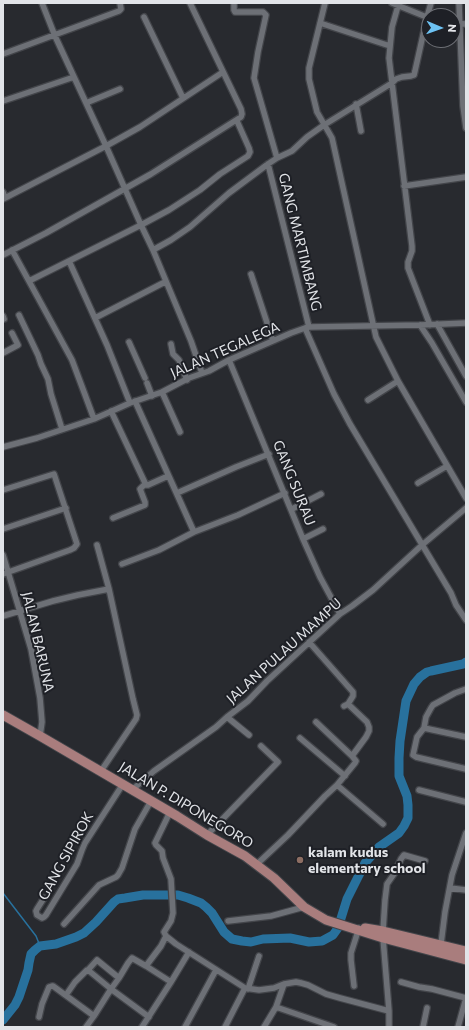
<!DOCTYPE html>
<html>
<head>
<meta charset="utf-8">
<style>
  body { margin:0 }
  #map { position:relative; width:469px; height:1030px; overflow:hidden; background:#282a2f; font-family:Commissioner,sans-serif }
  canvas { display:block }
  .frame { position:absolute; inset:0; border:4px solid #e2e4e8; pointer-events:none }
  .north { position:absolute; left:421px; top:8px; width:40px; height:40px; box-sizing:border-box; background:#1e2026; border:1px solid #6c6e74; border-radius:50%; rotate:92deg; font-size:11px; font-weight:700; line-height:16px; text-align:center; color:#e2e4e8 }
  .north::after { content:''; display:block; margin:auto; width:14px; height:18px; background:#6dc2f3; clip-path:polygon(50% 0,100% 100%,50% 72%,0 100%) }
</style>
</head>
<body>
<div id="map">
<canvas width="469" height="1030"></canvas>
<div class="frame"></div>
<div class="north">N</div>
</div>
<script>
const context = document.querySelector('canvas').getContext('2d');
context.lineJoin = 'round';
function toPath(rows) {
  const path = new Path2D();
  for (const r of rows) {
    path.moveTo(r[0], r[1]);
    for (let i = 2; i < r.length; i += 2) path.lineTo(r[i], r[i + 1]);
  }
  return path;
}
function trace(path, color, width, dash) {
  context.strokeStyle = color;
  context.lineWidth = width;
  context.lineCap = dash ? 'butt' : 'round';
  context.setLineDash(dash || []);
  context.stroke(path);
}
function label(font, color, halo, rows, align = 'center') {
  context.font = font + ' Commissioner,sans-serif';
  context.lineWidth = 4;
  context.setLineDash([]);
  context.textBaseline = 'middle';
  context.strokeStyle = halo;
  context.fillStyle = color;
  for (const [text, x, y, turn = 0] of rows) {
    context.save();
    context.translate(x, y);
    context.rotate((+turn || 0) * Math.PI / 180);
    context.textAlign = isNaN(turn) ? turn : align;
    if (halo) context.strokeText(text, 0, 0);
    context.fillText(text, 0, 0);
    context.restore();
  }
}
trace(toPath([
  [3,893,36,936,40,946]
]), '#28719d', 1.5);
trace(toPath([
  [3,1020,15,1005,19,997,28,970,29,963,31,954,35,950,40,946,56,944,76,937,84,933,96,922,114,902,118,899,125,898,143,895,178,895,188,898,201,903,206,907,212,913,224,932,232,939,242,941,251,942,263,939,290,938,309,942,322,941,333,935,338,928,347,899,365,863,379,847,399,833,404,826,408,818,408,805,407,796,399,776,399,758,400,741,406,701,414,684,420,677,427,672,431,671,463,664,466,662]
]), '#28719d', 9);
const street = toPath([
  [42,3,55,36,106,146,141,225,153,250,191,341,202,373],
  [234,3,234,10,235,12,263,12,266,15,258,52,254,78,277,158],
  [325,3,309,68,309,79,317,112,332,138,376,337,398,381,466,498],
  [392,3,429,18],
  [459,3,463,106,466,128],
  [398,6,392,27,389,58,412,246,412,251,408,262,408,268,430,325],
  [144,17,183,98],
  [320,23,390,46],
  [453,23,466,24],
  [3,54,119,11,121,9,120,3],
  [3,101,74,77],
  [86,103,120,89],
  [356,104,361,131],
  [268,164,309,327],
  [404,186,466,177],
  [3,192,5,198],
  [3,199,106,146,140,127,223,72],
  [12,250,72,360,84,392,94,419],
  [153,250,171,240,190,227,229,193,268,164,277,158,292,151,307,137,324,125,392,83,396,79,402,77,411,76,414,75,415,71,427,17,431,3],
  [3,255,46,233,151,174,241,117,242,114,241,109,190,3],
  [69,261,107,345,130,403],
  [251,274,273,341],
  [29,281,141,225,169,210,200,190,220,174,248,156,250,152,249,148,237,121],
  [19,315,38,355,41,364,48,379,51,394,62,429],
  [3,316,4,319],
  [95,318,165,282],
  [437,324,466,376],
  [420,325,432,343,466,402],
  [305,328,334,394,350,424,451,593,456,605,466,620],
  [129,342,145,378],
  [171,344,173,354,179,360,187,380],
  [3,353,18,345,12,333],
  [229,360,303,539,320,577,340,614],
  [147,383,152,396],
  [162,392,180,432],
  [368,400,398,381],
  [135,401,194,532],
  [111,411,146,485,148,485,168,476],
  [3,447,37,438,94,419,130,403,162,392,189,378,209,371,229,360,291,333,305,328,309,327,420,325,466,323],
  [418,483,447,466],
  [3,490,54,474,77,544,74,548,70,550,3,574],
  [177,493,236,467,269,454],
  [292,509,321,494],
  [113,518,145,505,145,502,140,489,145,484],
  [3,529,66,508],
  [303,539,323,529],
  [97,545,109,589,133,699,137,715,136,719,101,771],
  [3,555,31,649,40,698,42,722,40,736],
  [122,564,159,550,194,532,238,515,285,493],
  [3,616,53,601,78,595,109,589],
  [309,642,353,692,353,696,348,704,344,706],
  [466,689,455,693,433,705,431,708,426,717,424,728,417,737,413,755,416,757,466,769],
  [348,704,367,722,369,727,369,731,366,737,352,756],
  [227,717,249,735],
  [424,728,466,737],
  [300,738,345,776],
  [337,785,383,824],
  [132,790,154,771,216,727,227,717,248,701,267,681,340,614,352,606,373,590,422,545,466,508],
  [419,790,466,802],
  [207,835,278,762,261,746],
  [256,865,288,835,325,796,337,785,355,763,356,761,352,756,316,722],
  [450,888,466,890],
  [44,898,37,909,36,911,37,915,42,918,44,917,46,915,77,864,82,850,85,843,123,784],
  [228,921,271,916,304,907],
  [64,924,99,885,116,877,118,875,122,868,135,829,151,801],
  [383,931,385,900,387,884,394,874,401,859,404,855,425,861],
  [166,936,176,944,245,988,259,990,274,988,284,984,296,982,301,983,308,985,326,994,340,998,389,1011],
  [383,938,389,1011,389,1027],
  [441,944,445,912,452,875,466,833],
  [146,966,171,982],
  [88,970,97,960,119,978],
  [401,982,419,987,432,989,466,998],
  [354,986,351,960,351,953,359,928],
  [248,989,259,956],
  [66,995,75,982,87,970,88,970,111,989,149,1017],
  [276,1007,334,1027],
  [39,1017,42,1004,49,987,52,986,53,986,94,1016],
  [86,1027,94,1016,111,989,119,978,128,963,132,958,146,966,161,946,166,936,164,932,171,921,173,913,171,879,163,858,162,851,156,845,155,843,170,812],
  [142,1027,171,982,189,952],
  [185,1027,216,970],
  [225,1027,245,988],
  [264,1027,276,1007,284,984],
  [423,1027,427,1008],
  [458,1027,466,998]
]);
const primary = toPath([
  [3,715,40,736,177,816,207,835,245,856,274,878,304,907,326,920,383,938,466,960],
  [365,928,383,931,466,951]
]);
trace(street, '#43454a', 8);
trace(primary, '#43454a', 11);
trace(street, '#6d7076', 5.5);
trace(primary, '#a97d7d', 9);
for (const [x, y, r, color] of [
  [300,860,4,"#8d6e63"]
]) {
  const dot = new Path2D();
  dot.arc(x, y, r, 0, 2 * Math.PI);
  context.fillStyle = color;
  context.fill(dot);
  trace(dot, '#1e2026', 1.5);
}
label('14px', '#e2e4e8', '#1e2026', [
  ["GANG MARTIMBANG",300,242,76],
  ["JALAN TEGALEGA",225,350,-24],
  ["GANG SURAU",294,483,68],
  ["JALAN BARUNA",38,642,77],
  ["JALAN PULAU MAMPU",284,651,-42],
  ["JALAN P. DIPONEGORO",186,805,31],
  ["GANG SIPIROK",66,856,-61]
]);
label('bold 14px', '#e2e4e8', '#1e2026', [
  ["kalam kudus",308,852],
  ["elementary school",308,868]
], 'left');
</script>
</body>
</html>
